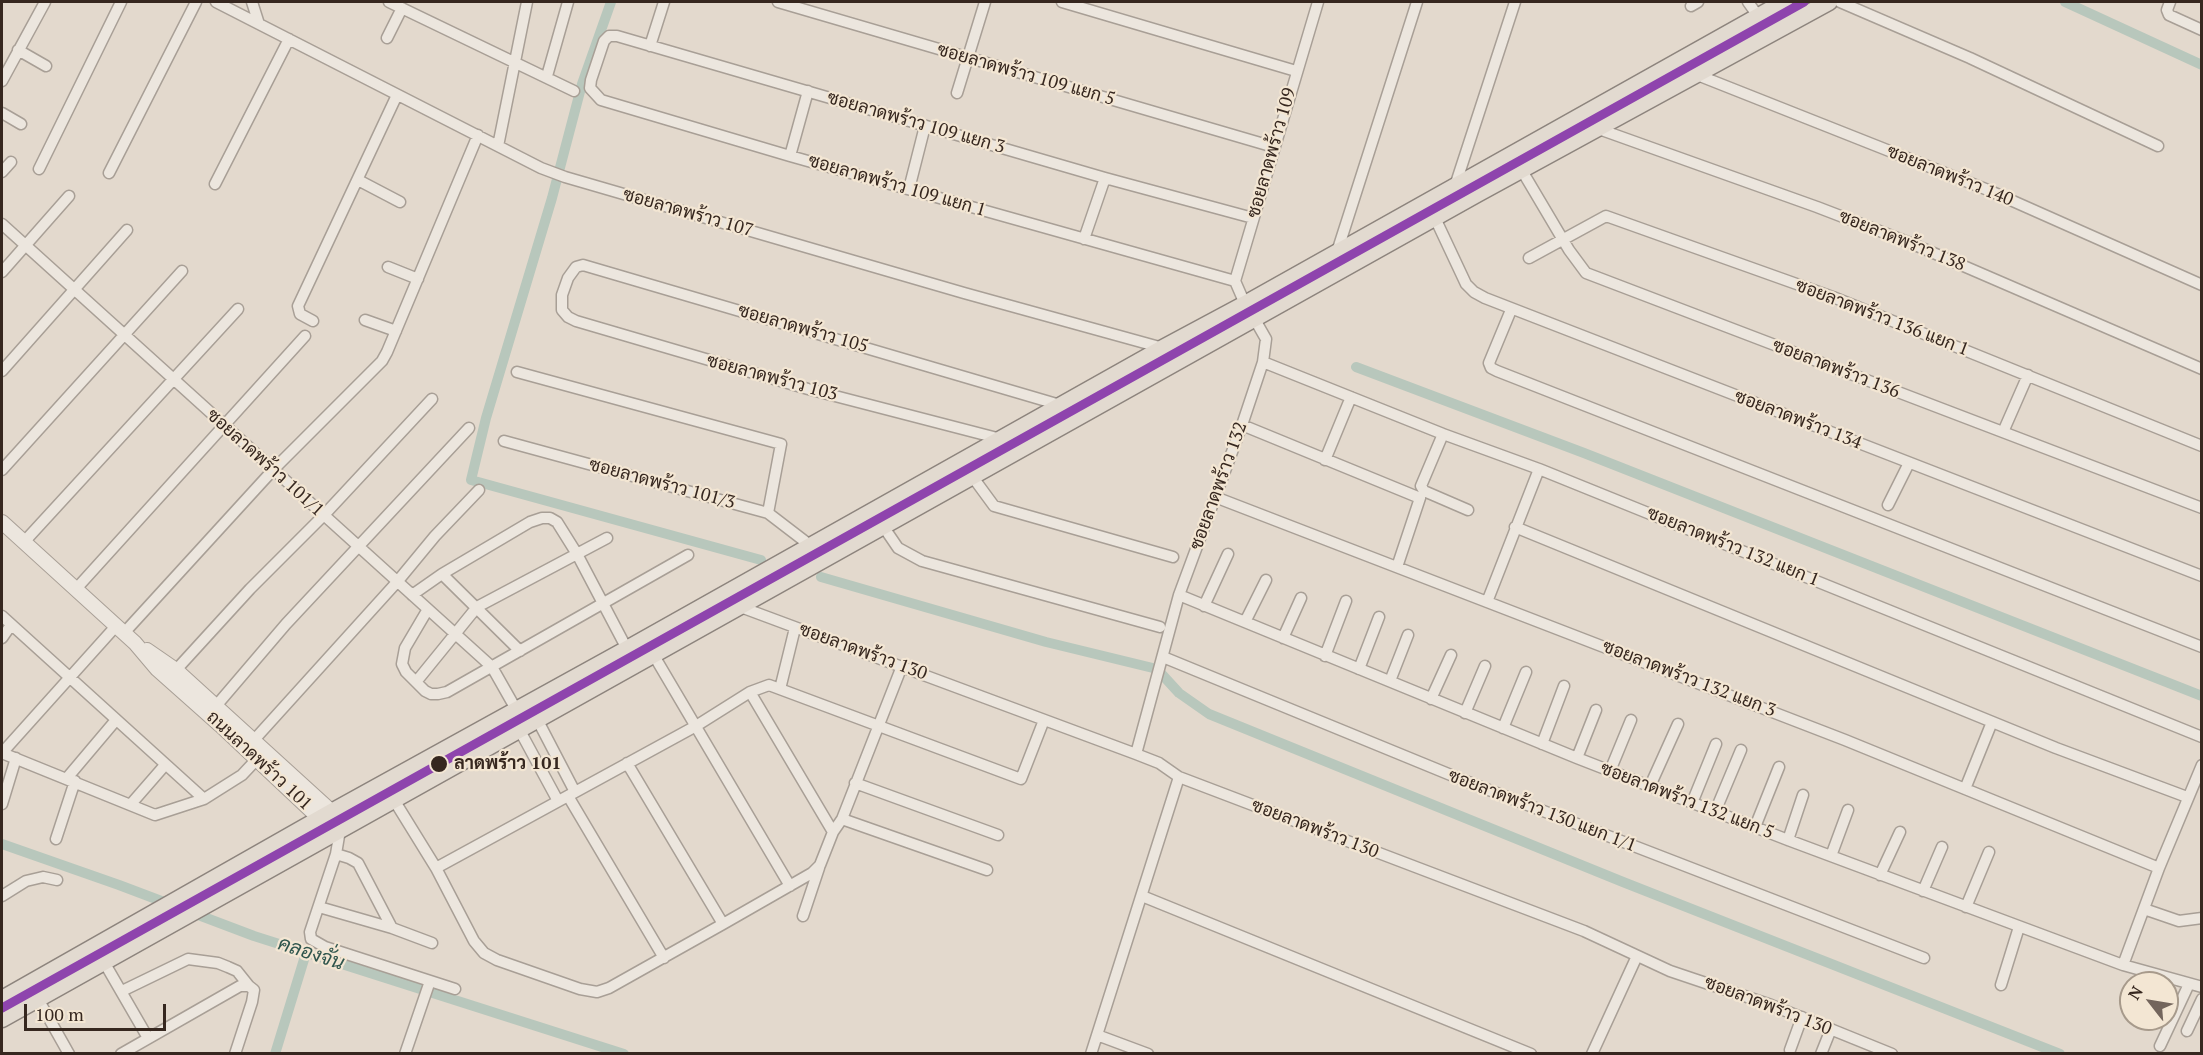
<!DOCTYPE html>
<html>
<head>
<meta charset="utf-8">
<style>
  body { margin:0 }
  #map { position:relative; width:2203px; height:1055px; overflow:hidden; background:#e3d9cd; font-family:"PT Serif",serif }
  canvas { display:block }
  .frame { position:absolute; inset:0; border:3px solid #36271f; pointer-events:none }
  .north { position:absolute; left:2119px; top:971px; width:60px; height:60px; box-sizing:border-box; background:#f3e6d3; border:2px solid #a79a8b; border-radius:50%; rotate:301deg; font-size:16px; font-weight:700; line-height:24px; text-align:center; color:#36271f }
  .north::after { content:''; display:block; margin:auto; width:21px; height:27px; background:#73655c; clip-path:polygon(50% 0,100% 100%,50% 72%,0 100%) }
  .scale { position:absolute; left:24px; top:1004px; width:142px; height:27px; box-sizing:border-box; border:3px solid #36271f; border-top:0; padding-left:8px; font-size:18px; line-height:21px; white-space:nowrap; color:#36271f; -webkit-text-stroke:4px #f3e6d3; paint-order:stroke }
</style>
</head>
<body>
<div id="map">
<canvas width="2203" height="1055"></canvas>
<div class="frame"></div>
<div class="north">N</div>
<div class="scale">100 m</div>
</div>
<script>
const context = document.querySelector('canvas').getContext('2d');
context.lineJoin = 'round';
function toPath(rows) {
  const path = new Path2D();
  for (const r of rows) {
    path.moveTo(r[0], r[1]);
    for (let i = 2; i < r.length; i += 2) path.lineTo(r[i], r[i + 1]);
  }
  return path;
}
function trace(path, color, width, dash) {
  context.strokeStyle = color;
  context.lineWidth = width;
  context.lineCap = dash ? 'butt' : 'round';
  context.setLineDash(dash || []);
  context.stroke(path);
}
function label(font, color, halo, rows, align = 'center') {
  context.font = font + ' "PT Serif",Sarabun,serif';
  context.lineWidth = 4.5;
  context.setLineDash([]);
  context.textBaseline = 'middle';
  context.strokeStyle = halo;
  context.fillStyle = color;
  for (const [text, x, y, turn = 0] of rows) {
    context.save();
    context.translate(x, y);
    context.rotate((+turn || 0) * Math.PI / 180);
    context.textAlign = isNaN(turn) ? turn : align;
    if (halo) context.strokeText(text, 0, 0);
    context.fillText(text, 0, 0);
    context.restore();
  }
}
trace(toPath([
  [611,2,582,84,552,198,486,418,471,480,761,560],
  [2065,2,2202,65],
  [1356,367,1584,453,2202,696],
  [821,577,1046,642,1157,669,1179,693,1209,714,1623,882,2060,1054],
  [2,844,119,885,254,936,624,1054],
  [275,1054,306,953]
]), '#b8c7bc', 10);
const minor = toPath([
  [216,2,259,24],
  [252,2,259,24,541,168,565,177,964,293,1163,348],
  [389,2,574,91],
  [778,2,1274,147],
  [1062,2,1296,71],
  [1748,2,1758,16],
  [1840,2,1970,58,2158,146],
  [2170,2,2167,10,2169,15,2202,30],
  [1691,6,1698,2],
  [387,38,402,8],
  [650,46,664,2],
  [18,50,46,66],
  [1695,74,1988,190,2202,285],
  [547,76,568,2],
  [2,81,45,2],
  [957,93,985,2],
  [2,113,21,124],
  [1596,128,1817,207,1908,242,2202,369],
  [498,146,527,2],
  [790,156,808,91],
  [39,169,121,2],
  [1521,169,1569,250,1586,273,2202,508],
  [2,172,11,162],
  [109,173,196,2],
  [358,180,400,202],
  [215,184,289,39],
  [1455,186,1515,2],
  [909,189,925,126],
  [1435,218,1466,284,1474,292,1485,298,2202,576],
  [2,224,492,667,517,711],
  [1084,239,1105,178],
  [1337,252,1417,2],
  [1529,258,1606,216,1833,297,2202,446],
  [388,267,418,279],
  [2,272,69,196],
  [1235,281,790,156,601,100,590,88,591,80,604,41,609,36,617,36,1105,178,1253,218],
  [1245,304,1235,281,1318,2],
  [1511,310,1489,363,1491,368,1497,371,2202,647],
  [365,320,396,331],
  [313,321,300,314,298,306,397,95],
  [1263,362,1443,434,1539,469,2202,737],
  [2,371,127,230],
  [517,372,781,444,768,513],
  [1242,425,1420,498,1397,567],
  [2003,432,2028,375],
  [1443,434,1421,486,1424,491,1468,510],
  [1001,439,808,389,576,321,568,317,562,310,562,295,568,278,576,267,583,265,1060,405],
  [504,441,768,513,811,546],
  [1325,460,1351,397],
  [2,470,182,271],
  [972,476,994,506,1173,557],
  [1215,497,1845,740,2159,868],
  [1888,505,1909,463],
  [883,526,898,548,922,561,1160,627],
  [1515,527,2056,748,2187,797],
  [24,542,238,309],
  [442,574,520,651],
  [76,589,305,336],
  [412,595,442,574,530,522,542,518,550,518,557,522,577,554,627,649],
  [1179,595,1577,758,1788,840,2123,965,2202,987],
  [1487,602,1539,469],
  [738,606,1136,754,1159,763,1179,777,1584,931,1670,971,1771,1005,1892,1054],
  [1204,606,1228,554],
  [428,609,405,648,402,664,406,672,425,691,431,694,438,694,447,692,688,555],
  [2,616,204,799],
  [1245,622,1266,580],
  [124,633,273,470,382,361,387,352,478,135],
  [2,638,11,625],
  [1283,638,1301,598],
  [653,654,790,886],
  [1325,656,1346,601],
  [1163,657,1463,780,1924,958],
  [1359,669,1379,617],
  [176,670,250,589,324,515,432,399],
  [1390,681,1408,635],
  [416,682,477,607,607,538],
  [780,689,795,628],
  [750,692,833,832],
  [1431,699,1451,655],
  [216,706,286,624,469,428],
  [1465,713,1485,666],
  [537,719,575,792],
  [1503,728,1526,672],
  [519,729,558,801],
  [254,740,397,582,435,536,479,490],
  [1542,744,1564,686],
  [2,753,155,815,204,799,242,775,257,759],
  [2,753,116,626],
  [1136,754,1179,595,1242,425,1263,362,1266,339,1254,318],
  [1577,758,1596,710],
  [627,763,723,924],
  [1610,771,1631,720],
  [67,778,116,720],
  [855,783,998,835],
  [1650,786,1678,724],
  [1965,789,1992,722],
  [568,796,664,958],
  [394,800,436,868,474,941,484,953,497,960,580,989,597,992,609,988,723,924,812,873,820,865,833,832,842,819,902,666],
  [1692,803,1716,744],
  [2,804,16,758],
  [131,804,165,765],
  [1715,812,1741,750],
  [842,819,987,870],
  [1755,827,1779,767],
  [340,830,336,854,310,932,311,939,325,947,455,989],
  [56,839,75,781],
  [1788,840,1803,795],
  [1831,856,1848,810],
  [436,868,696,726,750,692,769,685,1021,779,1044,720],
  [1880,875,1900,832],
  [1923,891,1942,847],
  [2,896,26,881,43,877,57,880],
  [1142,896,1531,1054],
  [319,907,392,928,358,863,349,858,336,854],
  [1966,907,1989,852],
  [2144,909,2179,921,2202,918],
  [803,916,819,868],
  [392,928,432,943],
  [104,962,148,1038],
  [2123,965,2159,868,2202,765],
  [2001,985,2019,927],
  [122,991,188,959,218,963,228,967,237,971,249,986],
  [38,999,69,1054],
  [2187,1031,2202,999],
  [1097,1035,1148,1054],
  [2160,1046,2189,984],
  [1790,1050,1802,1017],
  [121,1054,240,986,249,986,254,990,252,1002,235,1054],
  [405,1054,430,981],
  [1091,1054,1179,777],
  [1592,1054,1637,956],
  [1821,1054,1831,1029]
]);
const tertiary = toPath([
  [2,522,135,643,157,669,220,725,320,819,340,830],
  [147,650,176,670,332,812,335,819]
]);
const primary = toPath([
  [2,999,328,814,627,649,1163,348,1245,304,1784,2],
  [2,1019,1477,194,1829,2]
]);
trace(minor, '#a89f96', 13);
trace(tertiary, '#a89f96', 16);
trace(primary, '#8d847d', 19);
trace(minor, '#ece6de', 10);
trace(tertiary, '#ece6de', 14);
trace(primary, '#e2dad0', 16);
trace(toPath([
  [2,1008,1804,2]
]), '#8e44ad', 9);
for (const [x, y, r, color] of [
  [439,764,9,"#36271f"]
]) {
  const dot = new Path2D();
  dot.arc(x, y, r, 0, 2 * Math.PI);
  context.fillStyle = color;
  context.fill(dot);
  trace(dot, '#f3e6d3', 2);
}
label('18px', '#36271f', '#f3e6d3', [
  ["ซอยลาดพร้าว 109 แยก 5",1026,75,16],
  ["ซอยลาดพร้าว 109 แยก 3",916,123,16],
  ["ซอยลาดพร้าว 109",1272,153,-74],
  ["ซอยลาดพร้าว 140",1950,176,22],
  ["ซอยลาดพร้าว 109 แยก 1",897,186,16],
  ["ซอยลาดพร้าว 107",688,213,16],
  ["ซอยลาดพร้าว 138",1902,241,22],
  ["ซอยลาดพร้าว 136 แยก 1",1882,318,21],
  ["ซอยลาดพร้าว 105",803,329,16],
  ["ซอยลาดพร้าว 136",1836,369,21],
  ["ซอยลาดพร้าว 103",772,378,15],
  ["ซอยลาดพร้าว 134",1798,420,21],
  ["ซอยลาดพร้าว 101/1",265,463,42],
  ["ซอยลาดพร้าว 101/3",662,484,15],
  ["ซอยลาดพร้าว 132",1219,486,-70],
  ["ซอยลาดพร้าว 132 แยก 1",1733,547,22],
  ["ซอยลาดพร้าว 130",863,652,20],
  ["ซอยลาดพร้าว 132 แยก 3",1689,679,21],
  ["ถนนลาดพร้าว 101",259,761,43],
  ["ซอยลาดพร้าว 132 แยก 5",1687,801,21],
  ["ซอยลาดพร้าว 130 แยก 1/1",1542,811,21],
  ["ซอยลาดพร้าว 130",1315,829,21],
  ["ซอยลาดพร้าว 130",1768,1006,21]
]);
label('bold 18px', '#36271f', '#f3e6d3', [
  ["ลาดพร้าว 101",454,764]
], 'left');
label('italic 20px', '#2f554d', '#f3e6d3', [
  ["คลองจั่น",311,954,18]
]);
</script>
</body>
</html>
